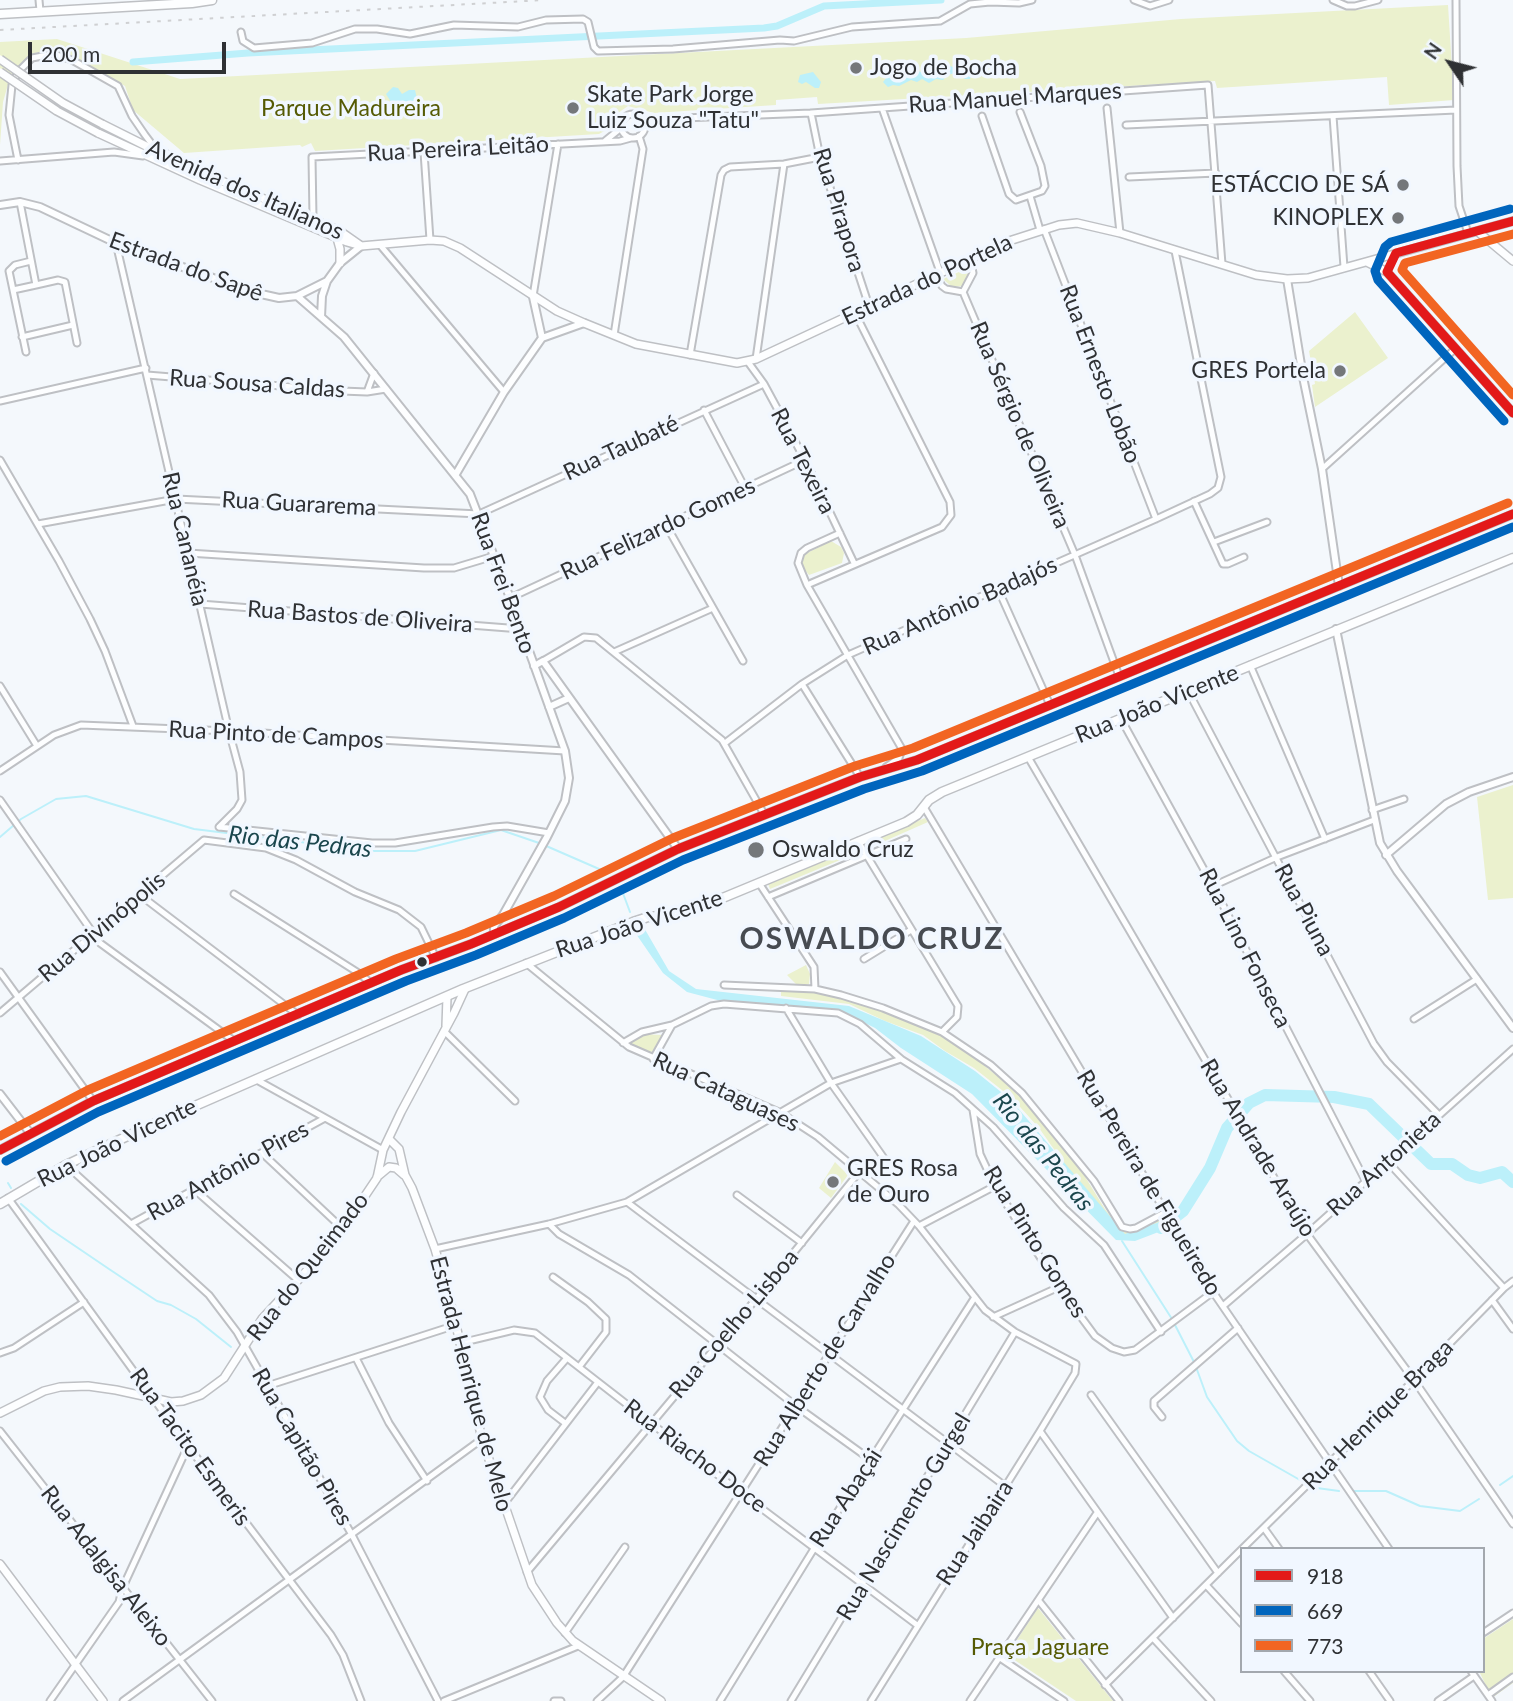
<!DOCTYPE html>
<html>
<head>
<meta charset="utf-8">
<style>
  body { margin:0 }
  #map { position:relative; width:1513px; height:1701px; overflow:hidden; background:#f4f8fc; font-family:Lato,sans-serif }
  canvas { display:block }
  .legend { position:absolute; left:1240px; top:1547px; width:245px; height:126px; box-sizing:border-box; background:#f1f7ff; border:2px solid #a3a8ae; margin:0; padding:9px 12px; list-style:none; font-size:21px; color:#2f3134 }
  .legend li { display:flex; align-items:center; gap:14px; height:35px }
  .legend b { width:35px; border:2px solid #a3a8ae }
  .north { position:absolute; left:1415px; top:28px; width:70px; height:70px; -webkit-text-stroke:5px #f1f7ff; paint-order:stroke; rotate:305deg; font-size:19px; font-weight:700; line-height:28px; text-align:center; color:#2f3134 }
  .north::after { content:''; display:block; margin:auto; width:24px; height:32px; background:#2f3134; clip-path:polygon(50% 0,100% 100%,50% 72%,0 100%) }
  .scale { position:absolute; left:28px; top:42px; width:198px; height:32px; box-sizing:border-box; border:4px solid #2f3134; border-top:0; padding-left:9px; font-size:21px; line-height:24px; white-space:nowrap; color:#2f3134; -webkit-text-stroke:5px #f1f7ff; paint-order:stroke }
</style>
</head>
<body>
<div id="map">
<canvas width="1513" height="1701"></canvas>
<ul class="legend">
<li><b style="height:9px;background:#e31919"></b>918</li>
<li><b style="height:9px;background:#0065bd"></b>669</li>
<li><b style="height:9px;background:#f26522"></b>773</li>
</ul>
<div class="north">N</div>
<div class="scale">200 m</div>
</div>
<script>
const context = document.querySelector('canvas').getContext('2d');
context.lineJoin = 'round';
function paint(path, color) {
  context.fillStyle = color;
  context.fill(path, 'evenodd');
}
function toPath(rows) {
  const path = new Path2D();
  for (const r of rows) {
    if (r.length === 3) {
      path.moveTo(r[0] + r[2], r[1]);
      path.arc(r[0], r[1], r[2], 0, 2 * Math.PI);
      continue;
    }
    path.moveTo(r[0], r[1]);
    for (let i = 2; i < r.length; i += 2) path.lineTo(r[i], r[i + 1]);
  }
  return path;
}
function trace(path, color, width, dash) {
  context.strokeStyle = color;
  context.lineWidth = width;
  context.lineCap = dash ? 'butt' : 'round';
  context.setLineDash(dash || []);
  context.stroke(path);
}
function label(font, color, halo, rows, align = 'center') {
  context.font = font + ' Lato,sans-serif';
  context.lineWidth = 7;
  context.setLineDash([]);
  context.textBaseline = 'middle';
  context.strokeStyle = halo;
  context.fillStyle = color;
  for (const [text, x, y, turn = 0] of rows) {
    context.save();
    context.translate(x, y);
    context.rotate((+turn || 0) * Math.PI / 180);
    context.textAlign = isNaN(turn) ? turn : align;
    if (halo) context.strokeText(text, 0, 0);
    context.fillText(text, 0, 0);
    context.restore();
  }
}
paint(toPath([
  [1448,5,1454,100,1389,105,1387,77,1217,88,1215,81,818,104,817,97,776,100,776,105,654,113,628,106,618,113,610,128,599,134,315,151,311,143,302,147,300,145,184,153,133,110,125,86,59,51,49,50,35,53,28,57,20,64,9,81,3,102,0,145,0,42,57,39,180,79,966,38,1181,19],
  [968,268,970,274,963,286,952,287,943,279],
  [1355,312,1388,358,1315,407,1312,385,1315,384,1309,351],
  [831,541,841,547,844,553,842,563,809,575,801,565,803,555],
  [1513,785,1513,898,1488,900,1477,797],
  [925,818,928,822,869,848,867,842],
  [855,848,857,853,770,889,768,884],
  [806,965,810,974,809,984,798,986,787,975],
  [781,986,849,998,941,1034,980,1062,1020,1095,1079,1167,1105,1209,1120,1228,1130,1232,1164,1218,1166,1223,1154,1231,1120,1236,1086,1200,1063,1162,1039,1128,1012,1098,974,1068,945,1051,923,1035,885,1021,849,1004,781,996],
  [641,1034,662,1035,652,1052,634,1047,630,1043],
  [835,1162,848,1175,831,1198,819,1188],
  [1038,1608,1104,1690,1113,1701,1076,1701,1007,1655],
  [1513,1619,1513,1683,1492,1698,1479,1671,1483,1671,1483,1639]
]), '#ebf1ce');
paint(toPath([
  [961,64,972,72,970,79,965,79,955,73,947,75,943,80,936,79,929,83,922,79,917,82,911,80,899,86,893,85,888,87,883,82,887,77,905,73,910,74,916,70,921,72,928,66,936,70,944,70,948,65,955,68],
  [813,72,821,82,819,88,815,88,806,82,802,84,798,82,800,75],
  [393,87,398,88,402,94,409,90,415,90,417,99,404,107,398,102,391,102,386,94],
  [643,926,669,971,696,989,849,1006,921,1036,975,1071,1011,1100,1125,1234,1165,1220,1169,1228,1135,1241,1116,1240,972,1094,901,1048,875,1028,839,1010,721,1001,687,992,663,973,634,931]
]), '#bcf0fa');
trace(toPath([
  [0,837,21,819,56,799,86,796,194,829,373,851,415,851,501,830,539,843],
  [544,845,606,872],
  [621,888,630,912],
  [8,1183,11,1188],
  [21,1204,50,1229,109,1269,157,1301,171,1305,196,1319,231,1347],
  [1122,1241,1172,1319],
  [1174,1323,1194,1362],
  [1196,1367,1207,1397,1237,1441,1249,1451,1300,1480],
  [1500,1485,1513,1476],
  [1317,1488,1339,1491],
  [1353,1491,1386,1491,1420,1506,1460,1511,1479,1499]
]), '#bcf0fa', 2);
trace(toPath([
  [133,62,248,53,764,28,777,26,824,6,941,0]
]), '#bcf0fa', 7);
trace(toPath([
  [1161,1228,1183,1211,1210,1168,1227,1128,1249,1103,1265,1095,1334,1097,1369,1104,1431,1164,1452,1164,1468,1175,1480,1178,1502,1172,1513,1182]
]), '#bcf0fa', 12);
const minor = toPath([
  [39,0,40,11],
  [1134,0,1150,6,1169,0],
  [1333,0,1347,6,1355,6,1378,0],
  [1456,0,1457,166,1459,206,1468,233],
  [241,32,243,41,254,48,312,43,355,29,377,29,410,34,454,25,518,27,546,20,583,19,588,22,594,47,598,51,673,49,780,40,794,41,852,27,940,21,970,4,990,2,1019,3,1032,0],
  [882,108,940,272],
  [1107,108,1120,233],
  [811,113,820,157,869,306],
  [633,126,12],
  [982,116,1009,194,1016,200,1042,191,1045,186,1041,166,1020,112],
  [1333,116,1344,267],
  [644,121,658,119,811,113,1208,85,1222,264],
  [1126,125,1456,110],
  [605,141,621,128],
  [424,152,430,240],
  [18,160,9,115,12,85,18,72,32,58,53,54,72,60,118,86,132,116,145,135,151,143,167,154],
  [0,161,114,152,143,156],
  [1129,177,1216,173],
  [1030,196,1040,230],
  [313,218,312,157,620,141,631,138],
  [1044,229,1156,519],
  [116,243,229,731,240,772,242,800,237,809,219,827],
  [380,245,504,392],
  [935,274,942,286,946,289,963,292],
  [36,285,58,280,65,282,77,343],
  [13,290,36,285,20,202],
  [963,292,1075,555,1119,676],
  [963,292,973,273,970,258],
  [533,296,558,144],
  [614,335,643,149,639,136],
  [22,337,73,325],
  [26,352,9,271,15,265,31,261],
  [690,355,721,175,724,170,730,167,784,164,820,157],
  [756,359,784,164],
  [748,362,764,384,805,460,854,563],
  [147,375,342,391,367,392,386,389],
  [367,392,374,373],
  [0,401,146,368],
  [704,410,745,488],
  [0,460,59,561,90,619,105,651,133,726],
  [1322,469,1455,349],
  [1194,501,1223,564,1228,564,1244,557],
  [38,524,176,499,479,514,764,384],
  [666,525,743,661],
  [840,533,807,548,801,553,798,563,807,585,902,749,899,758,886,767],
  [1214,542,1267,522],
  [188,553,424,568,454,568,494,556],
  [807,585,942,527,951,515,950,502,855,313],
  [998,589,1050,705],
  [510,598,805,460],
  [200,604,521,629],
  [614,652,713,608],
  [543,661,584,637,596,638,722,740,764,814],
  [1250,665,1325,839],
  [802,684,860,777],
  [0,686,37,746],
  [1188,691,1374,1044,1387,1062,1439,1115],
  [1121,719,1213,886,1365,1180],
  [725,743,802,684,848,655,1156,519,1210,494,1218,488,1221,477,1175,251],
  [1028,757,1307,1234,1414,1380,1513,1524],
  [0,771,54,735,81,725,229,731,565,751],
  [0,800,100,943,234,1041],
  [924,807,1213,1292,1389,1549],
  [1372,810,1404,799],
  [219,827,372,843,395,843,493,827,507,826,549,833],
  [858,841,958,1006,957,1017,942,1032],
  [759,883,814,967,815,989],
  [1213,886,1277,857,1374,820],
  [234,894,357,972,371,983],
  [140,895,298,1015],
  [768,897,906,839],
  [864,959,911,930],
  [526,963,629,1047,781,1113,818,1137,898,1204,919,1226,985,1310,1015,1332,1076,1364,1075,1373,1040,1431,871,1701],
  [0,972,93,1101],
  [724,985,815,989,841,995,883,1008,942,1032,991,1065,1022,1093,1094,1181,1122,1227,1130,1229,1136,1228,1166,1212],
  [786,1008,831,1083,893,1171],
  [0,1013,204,840,266,848,296,860,355,892,399,910,421,927,436,958],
  [1414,1019,1477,979],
  [444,1031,515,1101],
  [623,1043,642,1032,672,1025],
  [653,1059,672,1025,711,1006,724,1004,838,1013,860,1024,901,1059],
  [255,1079,383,1150],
  [973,1110,980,1154,995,1186,1059,1287,1095,1336,1112,1348,1124,1352,1135,1350,1213,1292],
  [262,1153,343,1229],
  [1387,1161,1504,1288],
  [66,1165,209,1295,237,1332,352,1535,438,1701],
  [195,1190,298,1280],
  [737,1195,802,1243],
  [8,1198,188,1446,331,1635,343,1655,361,1701],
  [627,1202,1005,1486],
  [131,1224,325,1118],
  [549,1224,559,1234,629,1275,796,1406,871,1460],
  [919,1226,995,1186],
  [435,1249,549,1224,627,1202,831,1083,901,1059,955,1093,993,1127,1064,1208,1104,1245,1161,1332],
  [553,1277,588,1302,606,1319,606,1332,579,1367],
  [1492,1300,1513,1329],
  [1223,1306,1307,1234,1513,1049],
  [993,1317,1059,1287],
  [460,1343,514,1330,535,1333,741,1493,917,1625],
  [0,1353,14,1348,84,1302],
  [356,1358,389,1423,427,1481],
  [267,1386,456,1325],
  [1091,1395,1218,1573],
  [1162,1417,1154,1407,1154,1401,1238,1328],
  [565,1423,548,1410,540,1397,547,1381,567,1358],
  [0,1431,212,1701],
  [1040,1431,1173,1618],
  [504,1504,598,1382],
  [1264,1528,1279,1549],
  [1242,1549,1414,1380,1504,1288,1513,1281],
  [527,1572,756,1299,860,1171],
  [1206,1585,1242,1624],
  [1039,1601,1119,1701],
  [565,1633,625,1547],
  [1483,1633,1513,1613],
  [1153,1638,1211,1701],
  [1000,1658,1064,1701],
  [1284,1671,1310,1701],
  [1369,1671,1390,1701],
  [1471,1671,1492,1701],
  [1105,1685,1242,1549],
  [1488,1695,1513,1677],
  [50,1701,119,1602,122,1589,188,1446],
  [123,1701,482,1439],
  [444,1701,578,1646],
  [554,1701,561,1701],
  [597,1701,623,1677,914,1221],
  [720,1701,815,1547,975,1297],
  [791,1701,1015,1332],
  [970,1701,1097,1513],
  [1438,1701,1474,1676]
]);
const tertiary = toPath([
  [0,205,20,202,40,207,116,243,252,292,279,298,297,296,327,281,340,263,361,246],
  [1287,279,1303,377,1322,469,1339,586],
  [297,296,344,337,470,494,510,598,565,751,569,778,565,801,547,837,503,915,494,926,494,934],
  [533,297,542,338],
  [321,317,322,296,327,281],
  [456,474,504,392,542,338,584,323],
  [1336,629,1380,843,1397,871,1513,1028],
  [534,666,543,661,678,849],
  [549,707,569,698],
  [1386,855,1446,804,1469,792,1513,777],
  [0,1094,30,1133]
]);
const secondary = toPath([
  [102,124,184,165,340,231,360,245],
  [98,133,200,180,347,242,361,246,430,240,444,241,460,248,557,311,584,323,636,344,737,363,756,359,1009,241,1059,225,1077,223,1120,233,1256,275,1287,279,1308,278,1513,221],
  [1477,231,1513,261],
  [337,238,340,249,340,263],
  [1367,262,1387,272,1513,413],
  [446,1026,447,997],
  [389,1139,399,1149,405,1175,412,1188,435,1249,453,1312,482,1439,532,1585,557,1623,573,1641,661,1701],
  [0,1150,93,1101,401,970,471,944,559,907,678,849,860,777,917,760,1513,514],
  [377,1177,389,1167,396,1168,404,1175],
  [0,1413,44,1391,60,1387,88,1386,116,1390,171,1402,183,1401,201,1395,224,1378,262,1319,336,1239,377,1178,383,1150,401,1112,454,1013,465,989],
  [0,1564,103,1701]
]);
const primary = toPath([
  [0,14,192,3,212,0],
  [0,1204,66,1165,149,1126,463,989,633,922,648,917,684,914,906,822,917,815,929,800,942,792,1513,558]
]);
trace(minor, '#bec0c4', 9);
trace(tertiary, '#bec0c4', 10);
trace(secondary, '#bec0c4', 10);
trace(primary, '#bec0c4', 11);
trace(minor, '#fdfeff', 5);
trace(tertiary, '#fdfeff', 6);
trace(secondary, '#fdfeff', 7);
trace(primary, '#fdfeff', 8);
trace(toPath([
  [0,30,544,0]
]), '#cfd0d2', 2, [3.5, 7]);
const secondaryBridge = toPath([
  [0,59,63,103,102,124],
  [0,72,57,111,98,133]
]);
trace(secondaryBridge, '#bec0c4', 10, []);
trace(secondaryBridge, '#fdfeff', 7);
trace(toPath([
  [1513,221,1396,253,1387,272,1513,413],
  [0,1150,93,1101,401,970,471,944,559,907,678,849,860,777,917,760,1513,514]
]), '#e31919', 9);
trace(toPath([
  [1504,421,1378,280,1375,271,1385,247,1391,242,1510,209],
  [6,1161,98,1112,406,981,476,955,564,918,683,860,864,789,922,771,1513,527]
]), '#0065bd', 9);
trace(toPath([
  [1513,234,1405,263,1402,270,1513,395],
  [0,1136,88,1090,396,959,466,933,554,896,673,838,855,766,913,748,1508,503]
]), '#f26522', 9);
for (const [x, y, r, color] of [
  [856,68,7,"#74777a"],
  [573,108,7,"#74777a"],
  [1403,185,7,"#74777a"],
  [1398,218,7,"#74777a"],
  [1340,371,7,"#74777a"],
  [756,850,9,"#74777a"],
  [422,962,6,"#2f3134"],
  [833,1182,7,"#74777a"]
]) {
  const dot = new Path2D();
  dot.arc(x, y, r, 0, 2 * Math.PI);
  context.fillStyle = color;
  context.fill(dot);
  trace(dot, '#f1f7ff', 2.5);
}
label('23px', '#2f3134', '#f1f7ff', [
  ["Jogo de Bocha",870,68],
  ["Skate Park Jorge",587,95],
  ["Luiz Souza \"Tatu\"",587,121],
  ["ESTÁCCIO DE SÁ",1389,185,"right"],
  ["KINOPLEX",1384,218,"right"],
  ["GRES Portela",1326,371,"right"],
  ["Oswaldo Cruz",772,850],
  ["GRES Rosa",847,1169],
  ["de Ouro",847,1195]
], 'left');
label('23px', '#2f3134', '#f1f7ff', [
  ["Rua Manuel Marques",1015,98,-4],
  ["Rua Pereira Leitão",458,149,-3],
  ["Avenida dos Italianos",245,190,24],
  ["Rua Pirapora",839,210,73],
  ["Estrada do Sapê",186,267,20],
  ["Estrada do Portela",927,280,-25],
  ["Rua Ernesto Lobão",1100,374,69],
  ["Rua Sousa Caldas",257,384,4],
  ["Rua Sérgio de Oliveira",1020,425,67],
  ["Rua Taubaté",621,448,-25],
  ["Rua Texeira",803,461,63],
  ["Rua Guararema",299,504,3],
  ["Rua Felizardo Gomes",658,529,-25],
  ["Rua Cananéia",185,539,77],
  ["Rua Frei Bento",503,583,70],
  ["Rua Antônio Badajós",960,606,-24],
  ["Rua Bastos de Oliveira",360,617,4],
  ["Rua João Vicente",1157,704,-22],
  ["Rua Pinto de Campos",276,735,3],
  ["Rua Piuna",1304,910,62],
  ["Rua João Vicente",639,924,-18],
  ["Rua Divinópolis",102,927,-40],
  ["Rua Lino Fonseca",1245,948,63],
  ["Rua Cataguases",726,1092,25],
  ["Rua João Vicente",117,1143,-26],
  ["Rua Andrade Araújo",1258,1148,59],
  ["Rua Antonieta",1384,1164,-42],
  ["Rua Antônio Pires",228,1171,-29],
  ["Rua Pereira de Figueiredo",1149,1183,59],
  ["Rua Pinto Gomes",1035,1242,58],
  ["Rua do Queimado",308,1267,-52],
  ["Rua Coelho Lisboa",734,1324,-50],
  ["Rua Alberto de Carvalho",825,1360,-58],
  ["Estrada Henrique de Melo",471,1384,75],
  ["Rua Henrique Braga",1378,1415,-45],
  ["Rua Tacito Esmeris",190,1447,54],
  ["Rua Capitão Pires",302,1447,60],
  ["Rua Riacho Doce",695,1456,37],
  ["Rua Abaçái",846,1498,-57],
  ["Rua Nascimento Gurgel",904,1517,-59],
  ["Rua Jaibaira",975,1533,-57],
  ["Rua Adalgisa Aleixo",106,1566,52]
]);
label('23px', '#555a04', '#f1f7ff', [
  ["Parque Madureira",351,109],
  ["Praça Jaguare",1040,1648]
]);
label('italic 24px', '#1a464d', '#f1f7ff', [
  ["Rio das Pedras",300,842,6],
  ["Rio das Pedras",1043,1152,51]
]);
context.letterSpacing = '2px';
label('bold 30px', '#474b51', '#f1f7ff', [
  ["OSWALDO CRUZ",872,939]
]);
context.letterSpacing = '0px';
</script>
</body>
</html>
